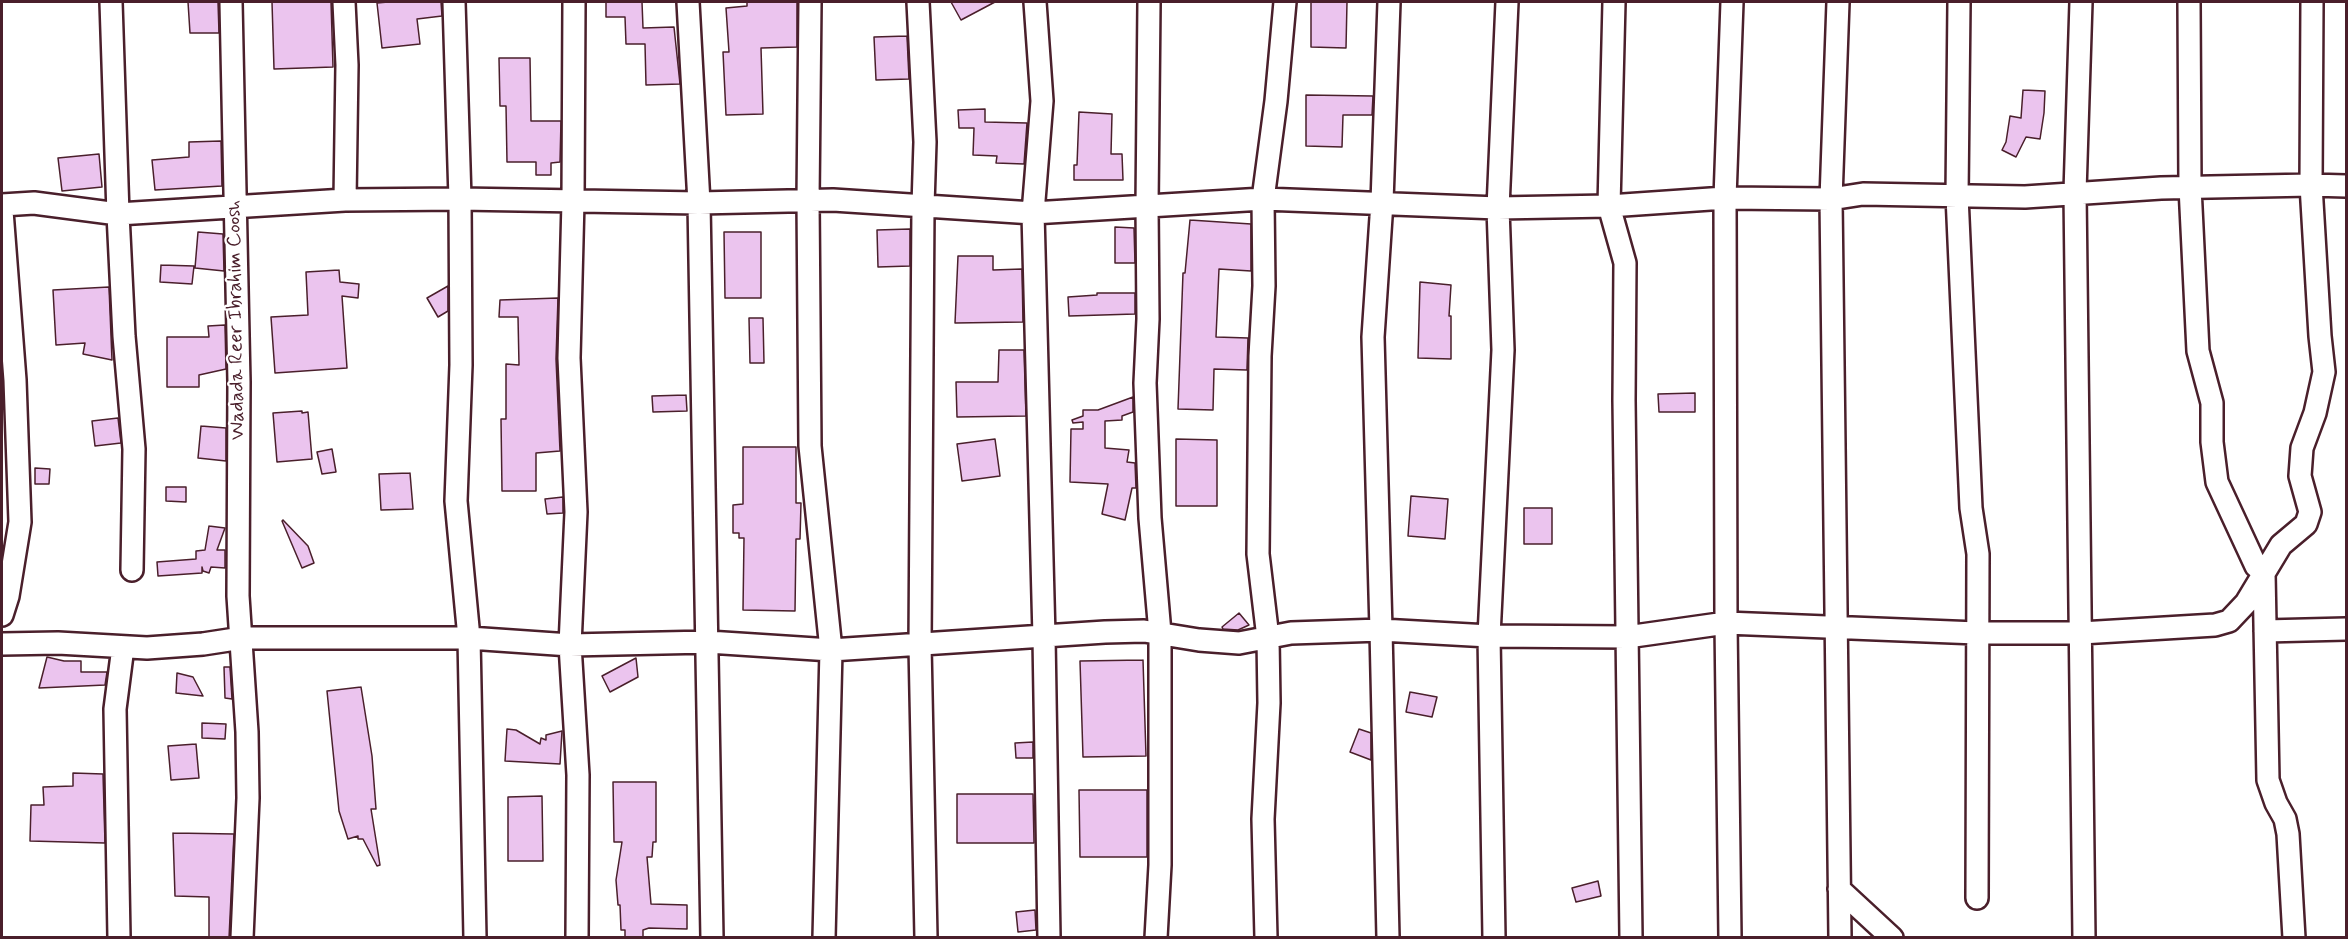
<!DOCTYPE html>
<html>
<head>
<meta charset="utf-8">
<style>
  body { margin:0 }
  #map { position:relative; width:2348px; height:939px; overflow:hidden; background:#fff; font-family:Mynerve,sans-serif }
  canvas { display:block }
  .frame { position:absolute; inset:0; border:3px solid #4a1f2b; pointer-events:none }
</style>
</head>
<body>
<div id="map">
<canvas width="2348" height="939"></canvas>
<div class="frame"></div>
</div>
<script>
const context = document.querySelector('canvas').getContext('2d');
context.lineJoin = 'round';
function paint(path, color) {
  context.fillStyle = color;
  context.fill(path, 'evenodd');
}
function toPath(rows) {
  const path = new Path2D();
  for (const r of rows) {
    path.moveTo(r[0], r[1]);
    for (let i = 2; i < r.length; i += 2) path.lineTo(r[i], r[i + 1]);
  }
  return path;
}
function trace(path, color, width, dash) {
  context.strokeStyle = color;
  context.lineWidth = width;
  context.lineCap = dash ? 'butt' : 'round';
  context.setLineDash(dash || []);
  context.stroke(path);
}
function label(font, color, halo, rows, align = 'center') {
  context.font = font + ' Mynerve,sans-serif';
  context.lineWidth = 4.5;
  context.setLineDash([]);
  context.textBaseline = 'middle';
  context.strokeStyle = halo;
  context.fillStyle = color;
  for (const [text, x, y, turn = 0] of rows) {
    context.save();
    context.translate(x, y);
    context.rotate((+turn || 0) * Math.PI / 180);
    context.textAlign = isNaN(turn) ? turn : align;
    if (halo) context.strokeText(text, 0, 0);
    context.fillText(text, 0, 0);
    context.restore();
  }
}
const building = toPath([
  [188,2,218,2,219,33,190,33,188,2],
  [272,2,331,2,333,67,274,69,272,2],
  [388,2,441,2,442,16,417,19,420,44,382,48,377,3,388,2],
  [606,2,642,2,643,28,674,27,680,84,646,85,645,44,626,44,625,17,606,17,606,2],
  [747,2,797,2,797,47,761,48,763,114,726,115,723,52,729,52,726,8,747,6,747,2],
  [951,2,995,2,961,20,951,2],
  [1311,2,1347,2,1346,48,1311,47,1311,2],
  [907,36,909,79,876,80,874,37,907,36],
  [499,58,530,58,531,121,561,121,560,162,551,163,551,175,536,175,536,162,507,162,506,106,500,106,499,58],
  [2023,90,2045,91,2044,113,2040,139,2026,137,2016,157,2002,150,2006,142,2010,116,2021,118,2023,90],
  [1306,95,1373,96,1372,115,1343,115,1342,147,1306,146,1306,95],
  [985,109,985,122,1027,123,1024,164,996,163,997,156,973,155,974,128,959,128,958,110,985,109],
  [1079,112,1112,114,1111,154,1122,154,1123,180,1074,180,1074,165,1077,165,1079,112],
  [221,141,222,186,155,190,152,160,189,157,189,142,221,141],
  [99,154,102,187,62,191,58,158,99,154],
  [1190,220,1251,224,1251,271,1219,269,1216,337,1248,338,1247,370,1214,369,1213,410,1178,409,1183,273,1185,273,1190,220],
  [1115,227,1134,228,1135,263,1115,263,1115,227],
  [910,229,910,266,878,267,877,230,910,229],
  [198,232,223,234,224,271,195,268,198,232],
  [724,232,761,232,761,298,725,298,724,232],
  [958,256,993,256,993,270,1022,269,1023,322,955,323,958,256],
  [161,265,194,266,192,284,160,282,161,265],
  [339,270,340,282,359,284,358,298,342,296,347,368,275,373,271,317,308,315,306,272,339,270],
  [1420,282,1451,285,1449,316,1451,316,1451,359,1418,358,1420,282],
  [448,286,448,311,438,317,427,298,448,286],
  [109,287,112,360,83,354,85,343,56,345,53,290,109,287],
  [1097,293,1135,293,1135,314,1069,316,1068,297,1097,295,1097,293],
  [558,298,556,359,560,451,536,453,536,491,502,491,501,419,506,419,506,364,519,365,518,317,499,317,500,300,558,298],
  [749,318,763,318,764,363,750,363,749,318],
  [225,325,226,369,199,375,199,387,167,387,167,337,209,337,208,326,225,325],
  [999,350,1024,350,1026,416,957,417,956,382,998,382,999,350],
  [1695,393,1695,412,1659,412,1658,394,1695,393],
  [686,395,687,411,653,412,652,396,686,395],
  [1133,397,1133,412,1122,416,1122,420,1105,421,1105,448,1129,450,1127,462,1135,463,1136,488,1132,488,1125,520,1102,514,1108,484,1070,482,1071,429,1083,429,1083,422,1073,423,1072,420,1083,416,1083,410,1098,410,1133,397],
  [302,411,302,413,308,412,312,459,277,462,273,413,302,411],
  [118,418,121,443,95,446,92,421,118,418],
  [201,426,226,428,226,461,198,458,201,426],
  [995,439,1000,476,962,481,957,444,995,439],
  [1176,439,1217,440,1217,506,1176,506,1176,439],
  [743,447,796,447,796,503,801,503,800,539,796,539,795,611,743,610,744,538,739,538,739,533,733,533,733,505,743,504,743,447],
  [332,449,336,472,322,474,317,452,332,449],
  [35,468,50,469,49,484,35,484,35,468],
  [410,473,413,509,381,510,379,474,410,473],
  [166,487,186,487,186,502,166,501,166,487],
  [1411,496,1448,499,1445,539,1408,536,1411,496],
  [563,497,563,513,547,514,545,499,563,497],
  [1524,508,1552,508,1552,544,1524,544,1524,508],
  [283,520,308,546,314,563,302,568,282,521,283,520],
  [209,526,225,528,217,550,225,550,225,568,211,567,209,573,203,571,202,567,202,573,158,576,157,562,196,559,196,551,205,550,209,526],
  [1239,613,1249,625,1238,630,1223,629,1222,627,1239,613],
  [47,657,64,661,81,661,81,672,107,672,105,685,39,688,47,657],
  [636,658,638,677,610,692,602,676,636,658],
  [1143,660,1146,756,1083,757,1080,661,1143,660],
  [224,667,230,667,232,699,225,698,224,667],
  [177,673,193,677,203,696,176,693,177,673],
  [361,687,372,756,376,809,371,809,380,865,377,866,363,839,358,839,358,836,348,839,339,811,327,691,361,687],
  [1410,692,1437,697,1432,717,1406,712,1410,692],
  [202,723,226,724,225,739,202,738,202,723],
  [507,729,516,730,540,744,541,738,546,740,546,735,562,731,560,764,505,761,507,729],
  [1359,729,1371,733,1371,760,1350,752,1359,729],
  [1033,742,1033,758,1016,758,1015,743,1033,742],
  [196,744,199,778,171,780,168,746,196,744],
  [73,773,103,774,105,843,30,841,31,805,44,805,43,787,73,786,73,773],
  [613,782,656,782,656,842,653,842,652,857,647,857,651,904,687,905,687,929,649,928,643,930,643,938,625,938,625,930,621,930,620,905,618,905,616,880,622,842,614,842,613,782],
  [1079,790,1147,790,1147,857,1080,857,1079,790],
  [957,794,1033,794,1034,843,957,843,957,794],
  [542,796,543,861,508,861,508,797,542,796],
  [173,833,234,834,229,938,209,938,209,897,175,896,173,833],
  [1598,881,1601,896,1576,902,1572,888,1598,881],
  [1035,910,1036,930,1018,932,1016,912,1035,910]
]);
paint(building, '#ebc4ee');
trace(building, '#4a1f2b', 1.5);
const minor = toPath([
  [111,2,118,214,124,336,134,449,132,570],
  [231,2,239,382,238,596,247,732,248,798,242,938],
  [344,2,347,65,345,200],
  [454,2,460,199,461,365,456,501,469,638,475,938],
  [574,2,573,201,569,358,576,512,570,645,578,775,577,938],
  [688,2,699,203,712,938],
  [810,2,808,200,810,446,831,650,824,938],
  [918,2,925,142,923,206,920,645,926,938],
  [1035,2,1042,101,1033,213,1044,637,1049,938],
  [1149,2,1147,206,1148,319,1145,383,1150,518,1160,633,1160,865,1156,938],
  [1614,2,1609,206,1625,263,1624,400,1631,938],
  [1838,2,1831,199,1840,938],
  [1959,2,1957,196,1971,508,1978,554,1977,898],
  [2081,2,2075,192,2084,938],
  [2189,2,2190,187,2198,351,2212,403,2212,442,2217,482,2256,566,2264,573,2268,780,2276,803,2285,819,2288,834,2294,938],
  [2,205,34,203,118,214,345,200,460,199,699,203,833,200,1033,213,1263,199,1498,208,1609,206,1725,198,1831,199,1863,194,2025,197,2161,188,2311,185,2346,186],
  [2,211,15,380,20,522,8,596,2,615],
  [2265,631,2346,629],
  [2,644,58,643,147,648,203,644,242,638,469,638,570,645,708,642,831,650,1105,632,1144,631,1199,640,1239,643,1291,633,1381,630,1373,337,1382,202,1389,2],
  [1839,889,1892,938],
  [119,938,115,709,123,647],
  [1266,938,1263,819,1269,703,1268,638,1258,554,1260,356,1264,286,1263,199,1276,101,1285,2],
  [1388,938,1381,630,1489,636,1627,637,1726,623,1977,633,2081,633,2215,625,2229,621,2246,603,2281,545,2306,524,2310,512,2300,476,2302,448,2315,413,2324,372,2320,336,2311,185,2312,2],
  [1494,938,1489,636,1503,350,1498,208,1507,2],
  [1730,938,1726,623,1725,198,1732,2]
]);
trace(minor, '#4a1f2b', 26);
trace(minor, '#fff', 21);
label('20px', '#4a1f2b', '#fff', [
  ["Wadada Reer Ibrahim Coosh",237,320,-91]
]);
</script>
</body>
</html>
